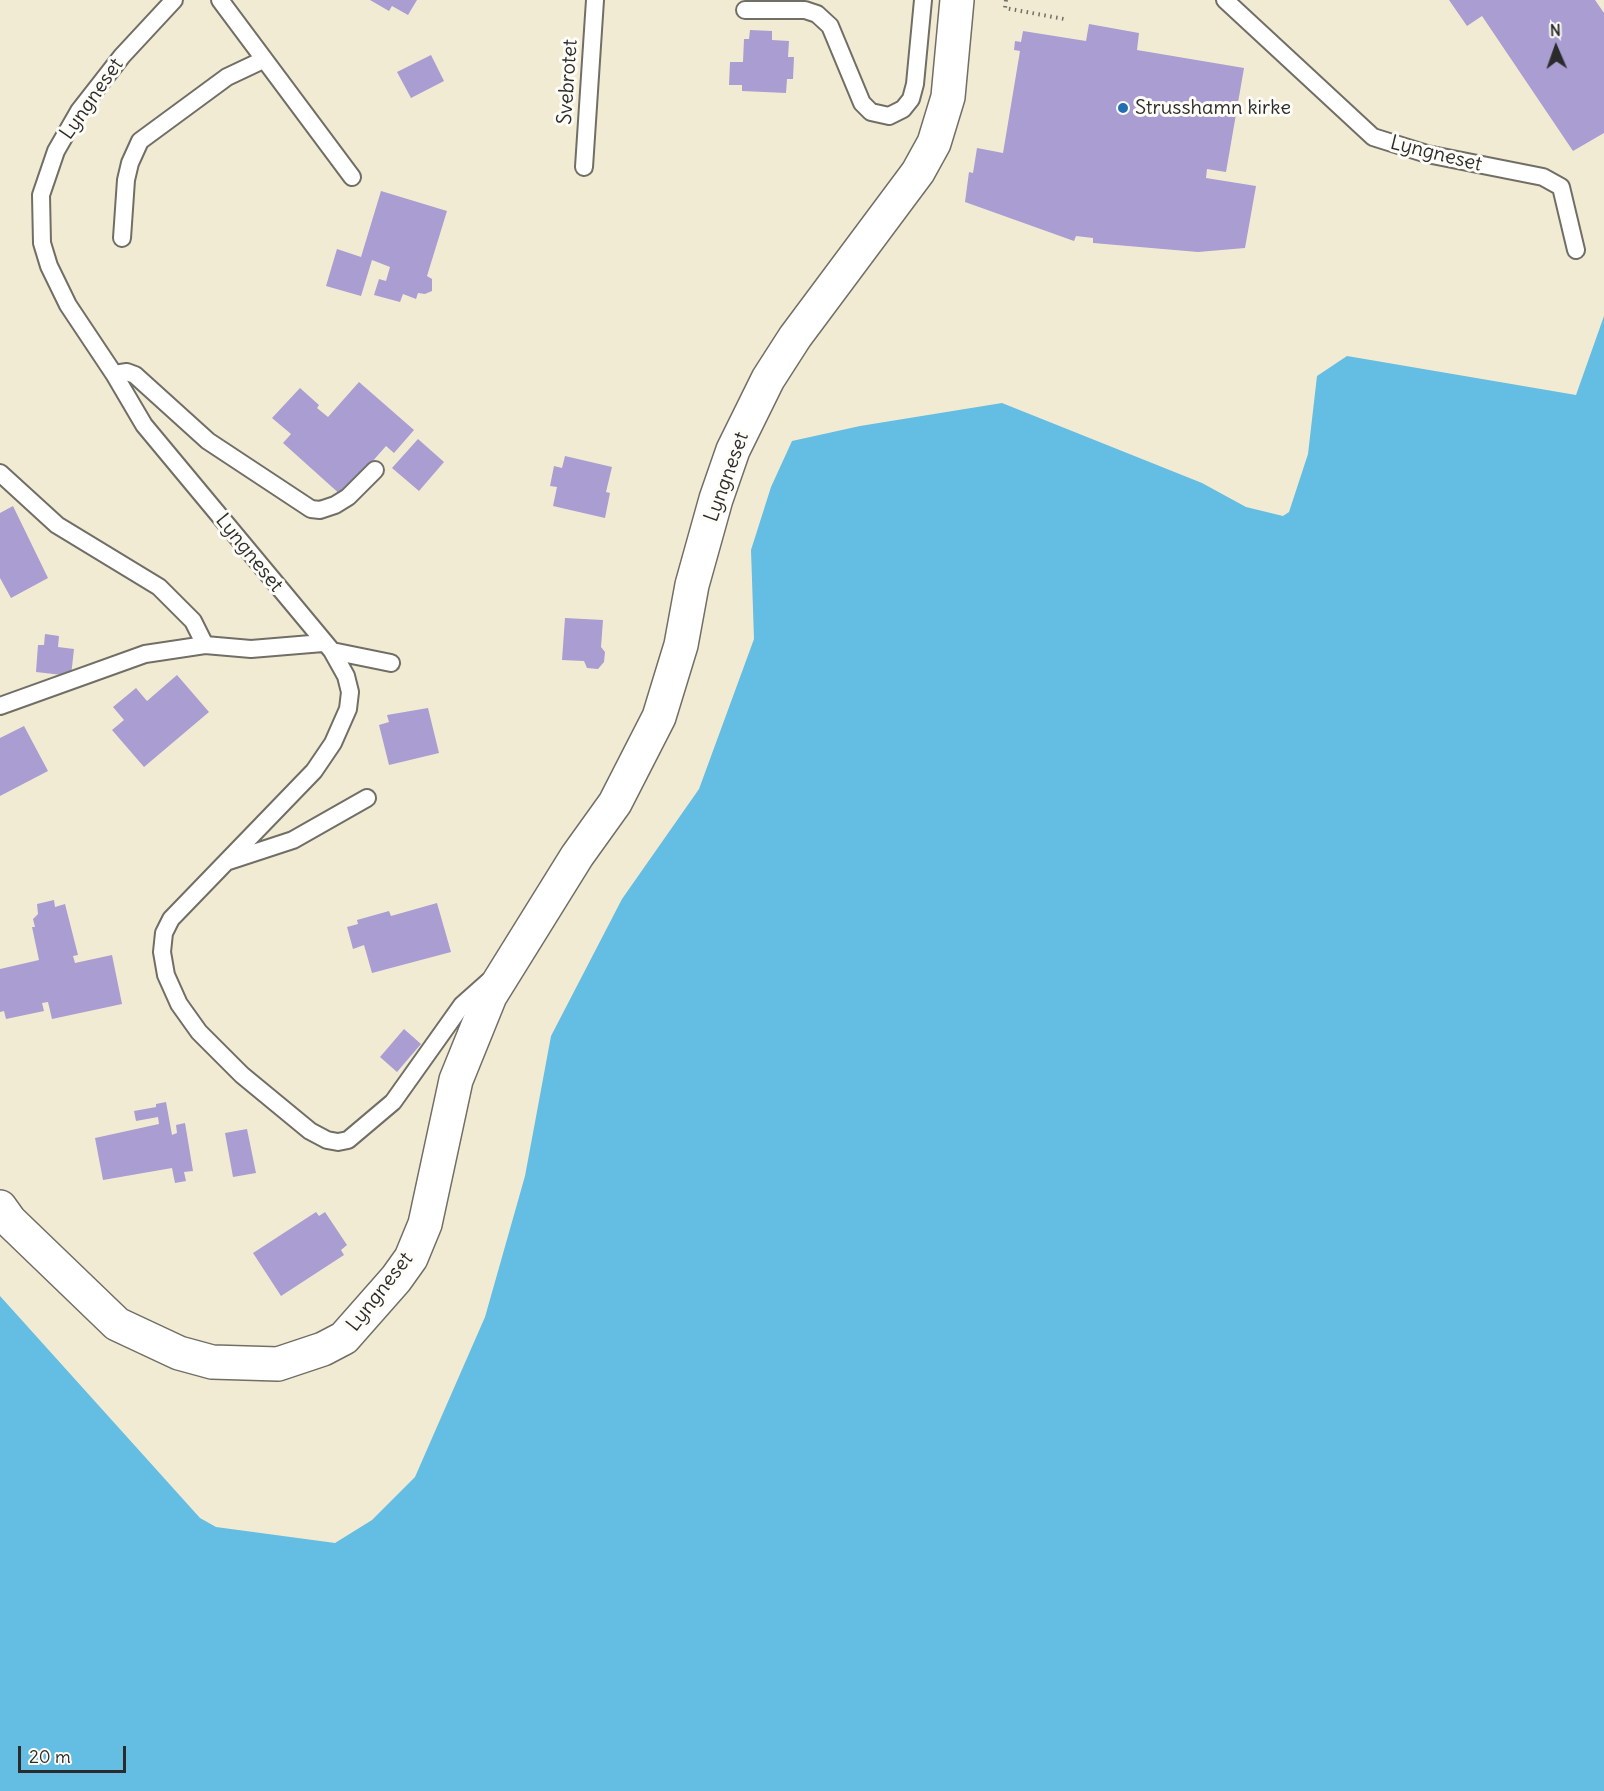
<!DOCTYPE html>
<html>
<head>
<meta charset="utf-8">
<style>
  body { margin:0 }
  #map { position:relative; width:1604px; height:1791px; overflow:hidden; background:#f2ebd4; font-family:Delius,sans-serif }
  canvas { display:block }
  .north { position:absolute; left:1526px; top:18px; width:60px; height:60px; -webkit-text-stroke:4px #fdfcf7; paint-order:stroke; rotate:358deg; font-size:16px; font-weight:700; line-height:24px; text-align:center; color:#2b2b2b }
  .north::after { content:''; display:block; margin:auto; width:21px; height:27px; background:#2b2b2b; clip-path:polygon(50% 0,100% 100%,50% 72%,0 100%) }
  .scale { position:absolute; left:18px; top:1746px; width:108px; height:27px; box-sizing:border-box; border:3px solid #2b2b2b; border-top:0; padding-left:8px; font-size:18px; line-height:21px; white-space:nowrap; color:#2b2b2b; -webkit-text-stroke:4px #fdfcf7; paint-order:stroke }
</style>
</head>
<body>
<div id="map">
<canvas width="1604" height="1791"></canvas>
<div class="north">N</div>
<div class="scale">20 m</div>
</div>
<script>
const context = document.querySelector('canvas').getContext('2d');
context.lineJoin = 'round';
function paint(path, color) {
  context.fillStyle = color;
  context.fill(path, 'evenodd');
}
function toPath(rows) {
  const path = new Path2D();
  for (const r of rows) {
    path.moveTo(r[0], r[1]);
    for (let i = 2; i < r.length; i += 2) path.lineTo(r[i], r[i + 1]);
  }
  return path;
}
function trace(path, color, width, dash) {
  context.strokeStyle = color;
  context.lineWidth = width;
  context.lineCap = dash ? 'butt' : 'round';
  context.setLineDash(dash || []);
  context.stroke(path);
}
function label(font, color, halo, rows, align = 'center') {
  context.font = font + ' Delius,sans-serif';
  context.lineWidth = 6;
  context.setLineDash([]);
  context.textBaseline = 'middle';
  context.strokeStyle = halo;
  context.fillStyle = color;
  for (const [text, x, y, turn = 0] of rows) {
    context.save();
    context.translate(x, y);
    context.rotate((+turn || 0) * Math.PI / 180);
    context.textAlign = isNaN(turn) ? turn : align;
    if (halo) context.strokeText(text, 0, 0);
    context.fillText(text, 0, 0);
    context.restore();
  }
}
paint(toPath([
  [1604,316,1604,1791,0,1791,0,1296,200,1518,216,1527,335,1543,372,1520,415,1477,485,1317,525,1176,551,1036,622,899,699,789,754,639,751,550,771,487,792,441,860,426,1002,403,1202,483,1246,507,1283,516,1289,512,1308,454,1317,376,1347,356,1576,395]
]), '#64bde2');
paint(toPath([
  [370,0,417,0,408,15,392,6,389,11],
  [1449,0,1595,0,1604,13,1604,133,1573,151,1482,16,1467,26],
  [1089,24,1139,33,1137,50,1244,68,1226,172,1207,169,1206,178,1256,186,1245,248,1198,252,1093,243,1093,238,1076,236,1074,241,965,202,969,172,973,173,977,148,1003,153,1020,51,1014,50,1015,41,1021,42,1023,31,1086,41],
  [750,30,772,31,772,40,789,41,788,57,794,57,793,79,787,79,786,93,742,91,742,85,729,85,730,62,743,62,744,39,749,39],
  [431,55,444,81,411,98,397,72],
  [381,191,447,211,427,276,432,279,432,291,425,294,418,293,416,299,403,294,400,302,374,295,379,279,386,281,390,267,372,260,361,296,326,286,337,249,361,257],
  [359,382,414,430,394,453,386,446,342,496,283,443,291,434,272,418,300,388,319,405,317,408,328,417],
  [418,439,444,462,419,491,392,468],
  [565,456,612,467,606,492,610,493,605,518,553,506,557,487,550,486,554,466,562,468],
  [13,506,48,578,11,598,0,578,0,513],
  [565,618,603,620,601,647,605,652,604,662,598,669,587,668,584,661,562,660],
  [45,634,59,636,58,647,74,649,71,676,36,672,38,645,44,645],
  [177,675,209,712,144,767,112,730,124,720,113,707,136,688,147,701],
  [428,708,439,753,389,765,379,725,389,722,387,715],
  [24,726,48,771,0,796,0,738],
  [54,900,55,907,65,904,78,955,73,956,75,963,112,955,122,1004,52,1019,48,1002,42,1003,44,1011,6,1019,4,1011,0,1012,0,969,39,960,32,927,35,927,33,919,38,914,37,904],
  [437,903,451,952,372,973,364,945,353,949,347,927,358,924,357,920,389,911,391,916],
  [404,1029,421,1044,397,1072,380,1057],
  [166,1102,172,1135,177,1133,176,1125,185,1123,193,1171,184,1172,186,1181,175,1183,172,1168,103,1180,95,1138,159,1124,158,1117,136,1121,134,1111,156,1107,156,1104],
  [247,1129,256,1173,233,1177,225,1133],
  [316,1212,319,1216,325,1212,347,1245,341,1250,344,1255,281,1296,253,1253]
]), '#a99dd1');
const lane = toPath([
  [174,0,122,56,79,111,56,151,41,195,42,243,49,266,68,305,114,374,144,425,332,651,346,676,350,692,348,709,333,743,314,771,171,919,164,933,162,952,166,975,179,1004,199,1032,242,1075,310,1131,327,1140,338,1142,348,1140,393,1102,462,1005,489,981],
  [220,0,352,177],
  [1225,0,1373,137,1427,154,1543,177,1561,187,1576,250],
  [745,10,805,10,817,14,830,26,862,103,871,112,889,116,903,109,911,99,915,84,923,0],
  [584,167,595,0],
  [122,238,126,180,130,163,140,141,227,77,263,60],
  [114,374,127,372,135,375,208,441,311,509,320,510,335,505,348,497,375,470],
  [0,473,57,525,159,587,193,621,205,645],
  [332,651,391,663],
  [0,706,145,654,205,645,251,649,323,643],
  [229,861,293,840,367,798]
]);
const street = toPath([
  [0,1207,10,1221,117,1324,179,1353,212,1362,278,1364,323,1349,344,1338,396,1279,411,1258,425,1224,456,1080,490,996,577,856,615,803,659,717,681,645,692,585,716,499,733,450,768,379,795,337,918,172,934,143,948,97,957,0]
]);
trace(lane, '#716e66', 20);
trace(street, '#716e66', 36);
trace(toPath([
  [1006,0,1005,8,1064,19]
]), '#716e66', 4, [1.5, 4.5]);
trace(lane, '#fff', 16);
trace(street, '#fff', 33);
for (const [x, y, r, color] of [
  [1123,108,6,"#1f6fb2"]
]) {
  const dot = new Path2D();
  dot.arc(x, y, r, 0, 2 * Math.PI);
  context.fillStyle = color;
  context.fill(dot);
  trace(dot, '#fdfcf7', 2);
}
label('20px', '#2b2b2b', '#fdfcf7', [
  ["Svebrotet",568,82,-86],
  ["Lyngneset",92,99,-55],
  ["Lyngneset",1436,154,14],
  ["Lyngneset",727,477,-70],
  ["Lyngneset",249,553,51],
  ["Lyngneset",380,1292,-52]
]);
label('20px', '#2b2b2b', '#fdfcf7', [
  ["Strusshamn kirke",1135,108]
], 'left');
</script>
</body>
</html>
